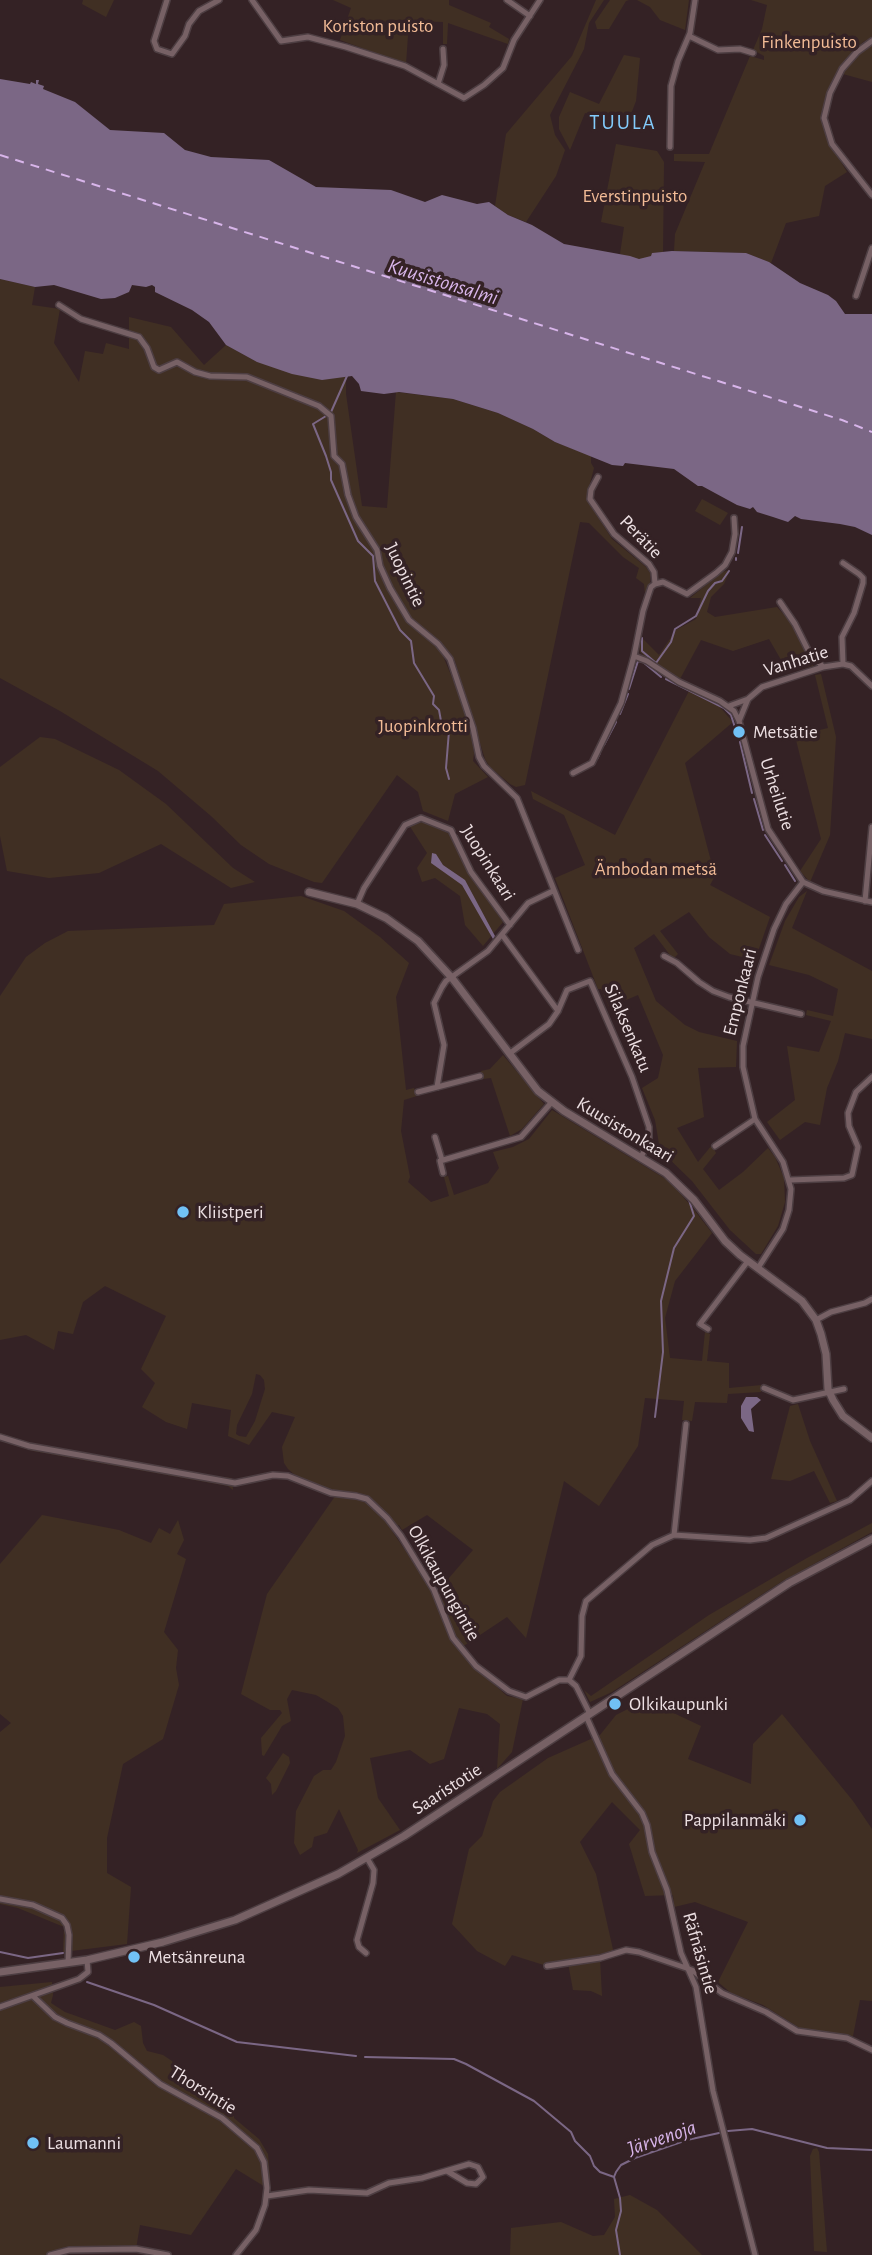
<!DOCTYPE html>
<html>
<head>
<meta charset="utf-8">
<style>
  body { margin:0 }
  canvas { display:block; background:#342225 }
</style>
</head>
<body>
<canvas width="872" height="2255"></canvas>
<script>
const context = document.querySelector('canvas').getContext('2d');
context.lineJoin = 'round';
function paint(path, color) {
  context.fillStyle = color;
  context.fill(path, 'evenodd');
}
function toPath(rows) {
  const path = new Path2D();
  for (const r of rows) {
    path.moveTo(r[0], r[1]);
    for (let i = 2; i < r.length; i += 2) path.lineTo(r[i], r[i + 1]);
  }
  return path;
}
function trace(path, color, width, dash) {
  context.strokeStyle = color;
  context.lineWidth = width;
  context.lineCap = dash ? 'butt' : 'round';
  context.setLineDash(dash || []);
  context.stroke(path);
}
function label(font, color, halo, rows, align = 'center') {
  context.font = font + ' "Alegreya Sans",sans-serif';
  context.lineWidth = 7;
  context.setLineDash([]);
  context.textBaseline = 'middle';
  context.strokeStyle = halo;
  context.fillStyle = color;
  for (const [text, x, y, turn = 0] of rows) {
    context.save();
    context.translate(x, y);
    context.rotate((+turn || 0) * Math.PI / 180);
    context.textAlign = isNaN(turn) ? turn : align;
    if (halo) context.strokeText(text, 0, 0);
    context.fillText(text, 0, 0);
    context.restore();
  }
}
paint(toPath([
  [83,0,114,0,106,17,82,4],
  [333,0,449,0,449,5,491,23,489,27,509,39,508,44,448,23,447,44,443,44,443,22,409,21,406,64,340,40,351,8],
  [596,0,604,0,589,23,584,49,550,115,555,135,565,150,556,176,526,222,508,215,495,206,506,134,572,56],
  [610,0,629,0,626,1,609,29,597,29,595,22],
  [637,0,689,0,685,30,660,20,650,7],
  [751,0,872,0,872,37,863,42,841,65,828,93,822,116,828,141,847,172,825,186,819,216,786,223,771,263,746,253,674,251,675,234,705,162,674,161,674,154,709,154,750,56,764,60,764,56,753,50,762,29,767,5],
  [872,44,872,82,843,74,853,59],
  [624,55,640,58,636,101,628,122,620,123,585,113,570,150,559,129,559,117,570,92,599,104],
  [616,144,657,151,664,162,663,252,653,253,651,256,639,260,620,254,624,227,601,222],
  [0,279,35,287,32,305,60,309,54,343,79,382,85,351,103,354,106,343,129,349,129,317,171,327,204,365,226,345,257,362,346,376,346,394,362,506,387,508,396,392,453,399,472,405,498,413,533,429,555,442,591,456,591,463,594,468,588,491,588,502,612,539,646,567,650,573,650,583,645,594,644,584,636,578,639,568,623,557,589,523,580,522,525,785,516,787,510,784,490,767,485,759,455,661,447,650,443,656,467,713,474,753,473,761,488,777,455,794,448,821,423,811,418,792,397,775,322,883,314,882,269,864,241,845,211,816,158,771,60,711,0,678],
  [702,499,728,513,720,525,695,511],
  [730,570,724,584,711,597,707,612,715,617,777,607,788,619,815,661,813,666,788,672,769,639,733,651,701,640,680,679,644,656,640,652,639,645,641,637,659,655,676,630,696,619,701,598,690,598,722,572],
  [821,674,836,737,830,835,810,882,800,871,821,839,795,736,828,728,815,675],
  [689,691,718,705,733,722,685,763,715,876,710,885,770,917,755,960,730,954,709,937,689,912,660,931,678,954,673,959,654,934,634,948,656,1001,685,1025,699,1032,737,1041,736,1067,698,1068,704,1117,677,1128,698,1162,712,1145,716,1153,703,1169,719,1190,743,1172,768,1148,775,1157,784,1178,785,1202,778,1226,761,1254,756,1254,730,1230,692,1181,660,1150,655,1120,642,1088,658,1078,663,1055,638,995,609,1007,601,989,598,989,555,878,585,865,564,815,533,799,531,791,615,835],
  [40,737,55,739,119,770,166,804,233,868,255,882,231,888,161,844,99,873,49,878,7,871,0,836,0,767],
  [424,822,450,834,469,873,503,922,483,946,465,925,460,896,435,878,422,882,417,868,427,853,409,825],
  [807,891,792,928,872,971,872,1039,845,1033,838,1061,827,1088,820,1125,805,1122,780,1140,767,1122,795,1100,787,1046,819,1052,831,1021,806,1015,807,1010,833,1016,838,989,809,975,769,965,785,921,799,897],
  [301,896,344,911,380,937,409,963,396,997,406,1090,414,1088,417,1096,404,1100,401,1131,410,1177,408,1182,431,1202,449,1196,444,1177,448,1176,454,1195,488,1183,499,1168,493,1152,513,1147,529,1139,552,1110,669,1181,692,1207,712,1233,675,1281,665,1318,670,1358,702,1361,705,1332,710,1334,707,1361,729,1363,729,1388,762,1385,761,1392,728,1394,727,1403,695,1402,692,1421,682,1420,684,1401,645,1398,638,1446,599,1506,564,1481,526,1638,507,1617,462,1647,451,1629,437,1592,473,1550,427,1515,402,1530,399,1525,390,1528,430,1587,447,1631,466,1659,507,1696,523,1699,512,1752,497,1769,500,1724,487,1714,459,1708,444,1759,430,1764,410,1750,370,1758,378,1798,400,1830,357,1853,358,1850,339,1809,327,1833,314,1837,312,1847,300,1855,294,1843,296,1811,314,1776,323,1770,331,1770,336,1762,345,1736,343,1716,338,1708,316,1695,292,1690,287,1699,291,1721,282,1726,264,1756,262,1755,261,1738,282,1713,280,1710,270,1710,241,1694,267,1594,338,1492,296,1476,288,1469,284,1463,282,1447,295,1417,272,1412,249,1445,228,1436,231,1410,192,1403,187,1429,166,1422,142,1407,155,1383,141,1369,166,1316,105,1286,83,1302,73,1334,58,1331,54,1350,26,1335,0,1340,0,996,26,957,45,943,68,931,214,925,224,904],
  [256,1374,260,1375,264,1380,265,1389,255,1421,246,1437,239,1436,236,1434,237,1425,252,1394],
  [503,1055,544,1104,522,1129,510,1136,491,1078,483,1079,481,1071,490,1069],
  [798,1404,810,1441,837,1501,830,1503,814,1471,790,1481,771,1479,790,1406],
  [0,1433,34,1444,189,1473,232,1478,233,1490,228,1486,33,1451,0,1441],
  [42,1515,119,1530,151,1543,159,1528,170,1534,178,1520,184,1540,177,1554,186,1559,164,1632,178,1650,176,1668,179,1685,163,1739,123,1764,107,1838,107,1873,131,1887,127,1944,63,1952,64,1927,18,1908,0,1904,0,1732,11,1723,0,1714,0,1564],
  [872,1523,872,1532,781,1582,612,1692,590,1702,584,1690,591,1696,709,1615,807,1558],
  [646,1700,701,1726,688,1759,751,1784,753,1744,782,1714,853,1801,872,1829,872,2001,860,2000,853,2036,803,2030,763,2005,731,1993,718,1982,748,1922,695,1902,674,1907,673,1895,645,1896,629,1844,640,1830,612,1802,580,1842,596,1874,614,1954,600,1959,602,1996,591,1991,573,1990,568,1963,547,1966,512,1955,505,1966,477,1951,452,1924,469,1849,482,1836,493,1801,500,1792,548,1758,600,1735,616,1715],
  [283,1753,289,1757,290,1763,276,1791,272,1795,271,1784,266,1778],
  [52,1982,53,1995,51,2003,65,2012,115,2030,134,2022,141,2026,143,2043,147,2051,163,2055,172,2061,189,2089,234,2107,234,2118,259,2139,268,2154,270,2177,267,2188,236,2169,191,2235,140,2225,136,2249,69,2250,50,2255,0,2255,0,1987],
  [817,2148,819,2152,827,2252,814,2251,810,2156,813,2149],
  [630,2195,657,2210,702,2255,510,2255,511,2228,561,2222,593,2236,604,2235,615,2217,614,2199]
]), '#402f23');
paint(toPath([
  [0,79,30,84,31,82,36,84,36,80,39,80,38,84,44,86,43,89,75,102,110,130,164,133,185,150,211,157,269,160,316,187,391,190,425,202,442,195,477,204,489,202,508,215,532,225,564,244,630,256,639,259,651,256,652,253,672,251,746,253,769,262,800,283,828,295,836,301,845,314,872,314,872,535,855,527,840,524,801,519,795,516,788,522,773,517,757,512,753,507,750,509,737,505,702,486,698,486,674,469,625,463,623,466,612,465,555,442,533,429,498,413,453,399,399,392,384,394,361,391,359,384,352,376,322,380,292,374,257,362,226,345,209,322,192,310,155,292,155,287,152,285,146,287,132,285,129,292,115,298,101,299,54,285,35,287,0,279],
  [432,853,436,854,443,865,465,880,495,936,493,939,462,885,431,863],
  [746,1397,757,1397,761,1400,751,1409,754,1432,749,1431,741,1418,741,1406]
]), '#7b6785');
trace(toPath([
  [331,412,347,376],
  [326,416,313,424,326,456,331,472,331,480,358,541,373,556,375,581,400,630,411,641,414,663,434,696,433,704,439,710,441,721,446,724,449,731,446,768,449,779],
  [738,553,742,527],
  [736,560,736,558],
  [642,638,642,651,656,663,671,642,675,629,696,616,708,591,715,583,722,581,729,571],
  [666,679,724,708,731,715,738,737],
  [629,689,638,661,643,662,661,677],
  [620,714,628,694],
  [740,742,752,793],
  [604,745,616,722],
  [597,759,600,753],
  [754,799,763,830],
  [765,835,782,861],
  [785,865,795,881],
  [655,1417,663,1352,661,1301,674,1248,694,1216,689,1200,674,1185],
  [0,1952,28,1958,63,1953],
  [87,1982,154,2005,237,2042,356,2056],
  [365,2057,454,2059,466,2064,534,2101,571,2132,575,2141,590,2156,594,2166,600,2172,614,2177],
  [728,2131,752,2129,827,2148,872,2150],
  [620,2255,616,2230,621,2211,620,2198,614,2177,616,2172,621,2165,635,2158,687,2140,719,2133]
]), '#7b6785', 2);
trace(toPath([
  [0,155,842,420,872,432]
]), '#d8b5ea', 2, [9, 7]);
const street = toPath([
  [167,0,154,41,157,49,172,54,185,36,189,24,199,11,219,0],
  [252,0,281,41,308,37,346,47,405,66,464,98,484,85,503,68,514,40,540,0],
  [507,0,530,16],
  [689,36,718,50,740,49,753,53],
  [872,41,857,52,842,69,830,93,824,118,832,144,872,195],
  [438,84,444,65,443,49],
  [670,147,671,86,678,61,690,33,695,0],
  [856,296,872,248],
  [59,305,81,319,139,337,147,348,154,367,159,370,177,362,195,372,210,376,247,377,319,406,331,416,334,456,342,464,348,495,356,517,377,550,380,566,390,588,409,620,438,644,450,659,473,728,479,757,484,766,517,798,578,950],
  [598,477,591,490,590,499,614,534,649,564,654,572,655,584],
  [843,563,859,574,863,578,863,583,854,613,842,637,843,664],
  [780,602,795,624,808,650,823,667],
  [634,656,647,661,679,682,720,701,734,711,739,721,768,829,803,882,823,891,872,902],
  [729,706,748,699],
  [739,721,748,699,762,687,823,667,843,664,851,666,872,686],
  [573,773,592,763,621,703,634,656,643,611,651,587,655,584,663,582,687,594,716,573,725,565,732,552,735,534,734,518],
  [865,901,872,827],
  [357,904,364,888,405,825,421,818,451,830,471,872,510,925],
  [503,936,558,1011],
  [664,956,677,963,699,982,713,991,729,997,801,1014],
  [509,1054,549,1024,558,1011,567,990,590,981,632,1077,649,1127,649,1142,641,1157],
  [437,1087,444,1045,434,1003,442,987,446,981,488,951,528,903,553,891],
  [418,1092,480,1076],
  [435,1137,442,1160],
  [715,1146,755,1119],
  [443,1173,440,1161,521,1137,551,1103],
  [790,1180,844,1178,852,1175,858,1147,849,1126,848,1113,856,1092,872,1077],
  [758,1268,783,1229,789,1210,791,1189,783,1162,755,1119,743,1067,743,1046,758,977,774,929,786,904,803,882],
  [816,1320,831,1312,865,1303,872,1299],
  [708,1329,700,1324,748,1261],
  [764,1388,793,1400,844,1389],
  [0,1437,29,1446,235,1483,273,1475,288,1476,331,1493,356,1496,367,1499,387,1518,401,1536,434,1590,453,1638,476,1666,509,1691,526,1697,559,1680,569,1680,576,1686,590,1714],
  [674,1535,686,1424],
  [569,1680,581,1656,582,1616,586,1601,652,1545,674,1535,750,1540,766,1538,850,1500,872,1481],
  [586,1716,612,1774,642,1813,647,1825,652,1852,667,1890,681,1953,696,1987,713,2091,755,2255],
  [0,1899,33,1905,62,1918,67,1925,69,1935,68,1963],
  [366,1953,359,1947,357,1940,373,1883,374,1870,367,1858],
  [547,1966,600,1958,626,1950,639,1952,692,1970,722,1993,766,2012,797,2031,847,2038,872,2050],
  [33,1996,55,2017,67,2023,99,2035,111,2043,160,2084,222,2118,257,2148,264,2162,267,2188,265,2205,256,2230,236,2255],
  [0,2007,79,1979,88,1972,87,1960],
  [267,2196,309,2190,367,2193,389,2183,422,2178,469,2164,478,2167,483,2177,476,2184,467,2183,447,2171],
  [50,2255,69,2250,136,2249,168,2255]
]);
const secondary = toPath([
  [309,892,357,904,386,918,418,941,452,978,538,1091,564,1111,666,1173,694,1200,725,1241,740,1255,802,1301,816,1320,821,1334,826,1354,828,1389,833,1400,843,1416,872,1438],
  [0,1972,87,1960,163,1942,235,1920,338,1874,404,1836,789,1583,872,1539]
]);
trace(street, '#4d3e42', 8);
trace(secondary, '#4d3e42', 10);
trace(street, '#776165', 5);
trace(secondary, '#776165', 7);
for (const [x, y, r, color] of [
  [739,732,7,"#71c1f5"],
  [183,1212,7,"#71c1f5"],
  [615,1704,7,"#71c1f5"],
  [800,1820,7,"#71c1f5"],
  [134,1957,7,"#71c1f5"],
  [33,2143,7,"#71c1f5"]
]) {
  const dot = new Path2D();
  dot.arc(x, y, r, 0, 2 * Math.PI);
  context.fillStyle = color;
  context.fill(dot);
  trace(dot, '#342225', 2.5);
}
label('19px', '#f2bb96', '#342225', [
  ["Koriston puisto",378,26],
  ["Finkenpuisto",809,42],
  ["Everstinpuisto",635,196],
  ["Juopinkrotti",423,726],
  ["Ämbodan metsä",656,869]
]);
label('19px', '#ede0e3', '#342225', [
  ["Perätie",641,537,46],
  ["Juopintie",405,575,64],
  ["Vanhatie",796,661,-17],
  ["Urheilutie",777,794,72],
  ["Juopinkaari",488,863,58],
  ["Emponkaari",740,992,-76],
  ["Silaksenkatu",628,1028,67],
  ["Kuusistonkaari",625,1130,31],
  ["Olkikaupungintie",444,1583,61],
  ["Saaristotie",447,1789,-33],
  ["Räfnäsintie",700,1953,74],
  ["Thorsintie",203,2090,32]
]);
label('19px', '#ede0e3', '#342225', [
  ["Metsätie",753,732],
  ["Kliistperi",197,1212],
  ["Olkikaupunki",629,1704],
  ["Pappilanmäki",786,1820,"right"],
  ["Metsänreuna",148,1957],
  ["Laumanni",47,2143]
], 'left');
context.letterSpacing = '2px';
label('21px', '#83ccfc', '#342225', [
  ["TUULA",623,123]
]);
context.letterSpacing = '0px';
label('italic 21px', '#d8b5ea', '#342225', [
  ["Kuusistonsalmi",443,282,17],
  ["Järvenoja",662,2138,-19]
]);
</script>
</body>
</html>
